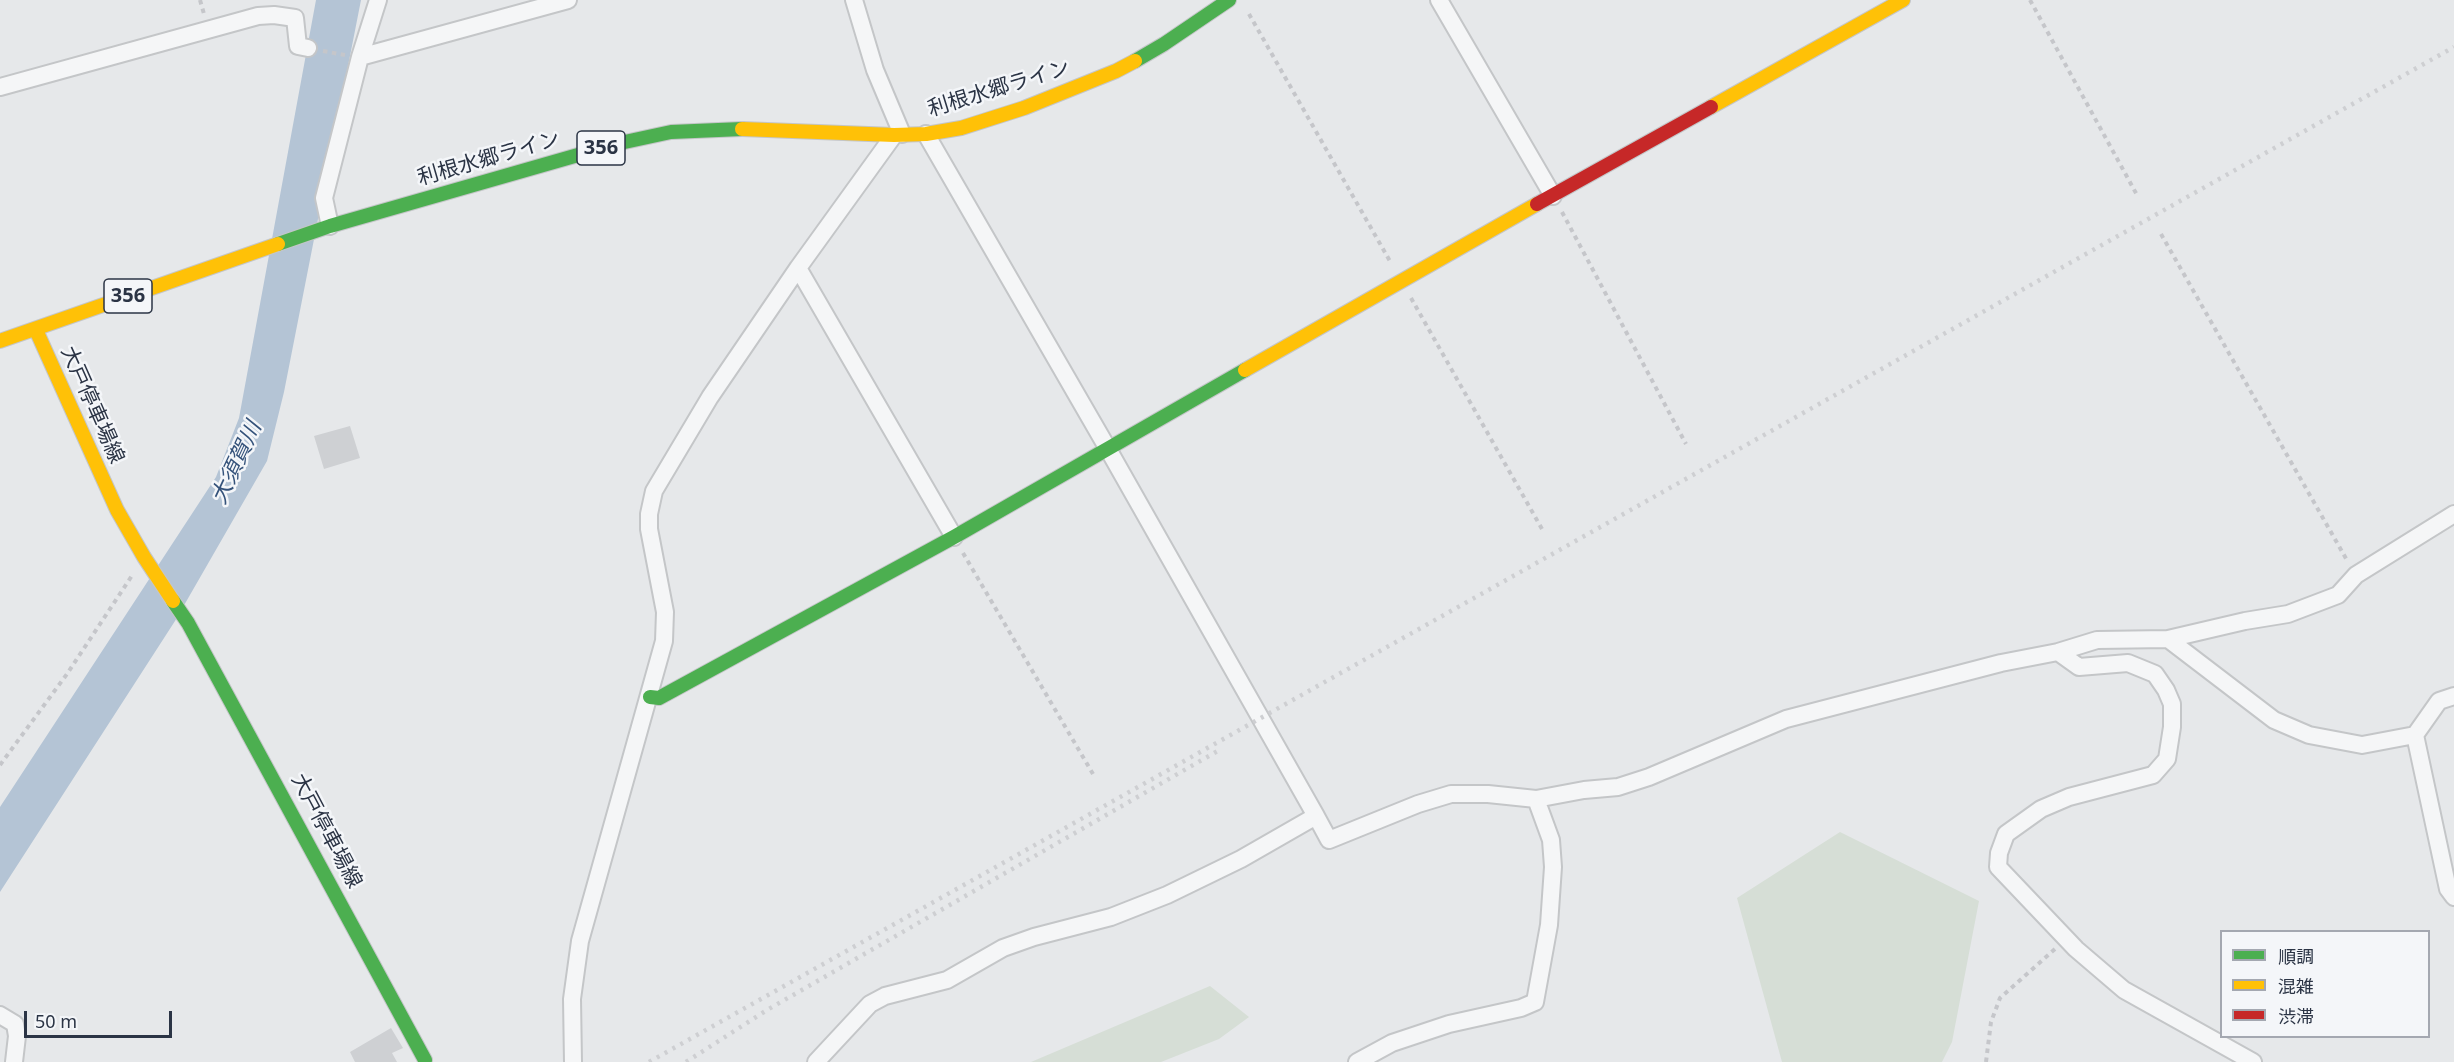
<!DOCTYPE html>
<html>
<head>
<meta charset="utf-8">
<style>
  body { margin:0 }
  #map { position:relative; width:2454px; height:1062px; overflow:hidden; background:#e6e8ea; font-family:"Noto Sans","Noto Sans JP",sans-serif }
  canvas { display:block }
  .legend { position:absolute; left:2220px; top:930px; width:210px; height:108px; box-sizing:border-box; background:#f4f6f9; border:2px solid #a4a8b1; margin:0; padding:8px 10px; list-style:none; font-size:18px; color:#2b3445 }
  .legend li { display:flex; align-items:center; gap:12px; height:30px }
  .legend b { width:30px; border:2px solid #a4a8b1 }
  .scale { position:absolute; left:24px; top:1011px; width:148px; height:27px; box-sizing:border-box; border:3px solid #2b3445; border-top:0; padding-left:8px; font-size:18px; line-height:21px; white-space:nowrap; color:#2b3445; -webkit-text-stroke:4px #f4f6f9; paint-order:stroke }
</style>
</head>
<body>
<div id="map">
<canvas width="2454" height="1062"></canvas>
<ul class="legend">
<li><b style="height:8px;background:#4caf50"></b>順調</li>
<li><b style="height:8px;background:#ffc107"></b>混雑</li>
<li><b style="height:8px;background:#c62828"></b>渋滞</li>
</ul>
<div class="scale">50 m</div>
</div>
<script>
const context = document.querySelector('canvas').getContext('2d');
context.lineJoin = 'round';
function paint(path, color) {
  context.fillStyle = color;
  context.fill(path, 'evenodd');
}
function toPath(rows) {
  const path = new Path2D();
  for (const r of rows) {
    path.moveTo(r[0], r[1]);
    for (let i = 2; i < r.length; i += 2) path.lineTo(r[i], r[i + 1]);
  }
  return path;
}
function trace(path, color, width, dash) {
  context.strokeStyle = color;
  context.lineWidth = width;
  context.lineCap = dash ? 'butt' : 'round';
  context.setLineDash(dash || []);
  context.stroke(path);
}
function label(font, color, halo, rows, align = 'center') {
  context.font = font + ' "Noto Sans","Noto Sans JP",sans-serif';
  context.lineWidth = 5;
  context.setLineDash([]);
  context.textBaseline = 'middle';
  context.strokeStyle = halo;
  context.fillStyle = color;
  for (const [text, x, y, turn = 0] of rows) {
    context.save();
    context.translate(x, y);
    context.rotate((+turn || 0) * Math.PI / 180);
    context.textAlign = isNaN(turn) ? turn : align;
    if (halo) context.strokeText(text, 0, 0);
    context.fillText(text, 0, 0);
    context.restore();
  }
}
paint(toPath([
  [1840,832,1979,901,1952,1042,1942,1062,1782,1062,1737,898],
  [1210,986,1249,1017,1219,1039,1161,1062,1031,1062]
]), '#d6ded6');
paint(toPath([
  [316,0,361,0,284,392,267,461,175,621,0,892,0,807,216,477,239,418]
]), '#b4c4d5');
paint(toPath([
  [350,426,360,458,324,469,314,436],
  [391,1028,403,1048,392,1053,397,1062,355,1062,350,1052]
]), '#ced0d3');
const street = toPath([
  [854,0,875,70,902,134],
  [1439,0,1553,196],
  [360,57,568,0],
  [0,87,258,16,274,15,295,18,298,46,308,48],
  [330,226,324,198,360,57,378,0],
  [798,268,954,537],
  [2168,639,2274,720,2309,735,2362,745,2415,735,2439,701,2454,696],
  [2058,652,2079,667,2128,663,2155,674,2166,690,2172,704,2172,727,2167,759,2153,775,2069,797,2041,809,2006,834,1999,853,1998,867,2076,949,2124,990,2253,1062],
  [2415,735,2448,889,2454,897],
  [1316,816,1329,840,1418,804,1451,794,1488,794,1536,799,1584,790,1618,787,1649,777,1786,719,2001,663,2058,652,2097,640,2168,639,2245,621,2288,614,2338,595,2356,575,2454,514],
  [0,1015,15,1024,17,1036,14,1062],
  [573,1062,572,999,580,941,664,641,665,612,649,529,649,514,654,491,710,397,798,268,894,135],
  [816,1062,870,1004,885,996,947,980,1003,948,1034,937,1111,917,1167,895,1241,859,1316,816,1108,449,926,134],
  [1357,1062,1392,1043,1449,1024,1521,1008,1535,1002,1549,925,1553,867,1551,840,1536,799]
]);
const fast = toPath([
  [1135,61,1164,44,1229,0],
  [278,244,330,226,620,143,671,132,742,129],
  [173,601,188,623,425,1060],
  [650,697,659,698,954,537,1245,370]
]);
const slow = toPath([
  [1711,107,1903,0],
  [742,129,894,135,926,134,961,128,1024,108,1116,71,1135,61],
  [36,330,117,510,144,557,173,601],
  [0,341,278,244],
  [1245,370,1537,204]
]);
const jam = toPath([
  [1537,204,1711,107]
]);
trace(street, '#c4c6c8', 20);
trace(fast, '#c4c6c8', 16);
trace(slow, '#c4c6c8', 16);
trace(jam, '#c4c6c8', 16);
trace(toPath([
  [200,0,204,14],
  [2030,0,2137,195],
  [1249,14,1391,263],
  [323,51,345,55],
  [1562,212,1686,444],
  [2161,234,2348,562],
  [1411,298,1542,529],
  [963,553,1093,774],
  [0,765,67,674,133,574],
  [1986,1062,1991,1022,2000,998,2055,949]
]), '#c5c6ca', 4, [4.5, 4.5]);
trace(street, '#f5f6f7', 16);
trace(fast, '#4caf50', 14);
trace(slow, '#ffc107', 14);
trace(jam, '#c62828', 14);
trace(toPath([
  [649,1062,2454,47],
  [686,1062,767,1010,1221,749]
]), '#cecfd2', 4.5, [3, 6]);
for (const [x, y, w] of [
  [601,148,48],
  [128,296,48]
]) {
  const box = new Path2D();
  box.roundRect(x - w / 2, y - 17, w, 34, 4.5);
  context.fillStyle = '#f4f6f9';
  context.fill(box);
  trace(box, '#2b3445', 1.5);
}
label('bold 20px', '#2b3445', null, [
  ["356",601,148],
  ["356",128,296]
]);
label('21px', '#2b3445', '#f4f6f9', [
  ["利根水郷ライン",999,89,-17],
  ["利根水郷ライン",489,159,-16],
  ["大戸停車場線",92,405,66],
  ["大戸停車場線",326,831,62]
]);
label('italic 22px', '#34527a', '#f4f6f9', [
  ["大須賀川",237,463,-65]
]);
</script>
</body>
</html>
